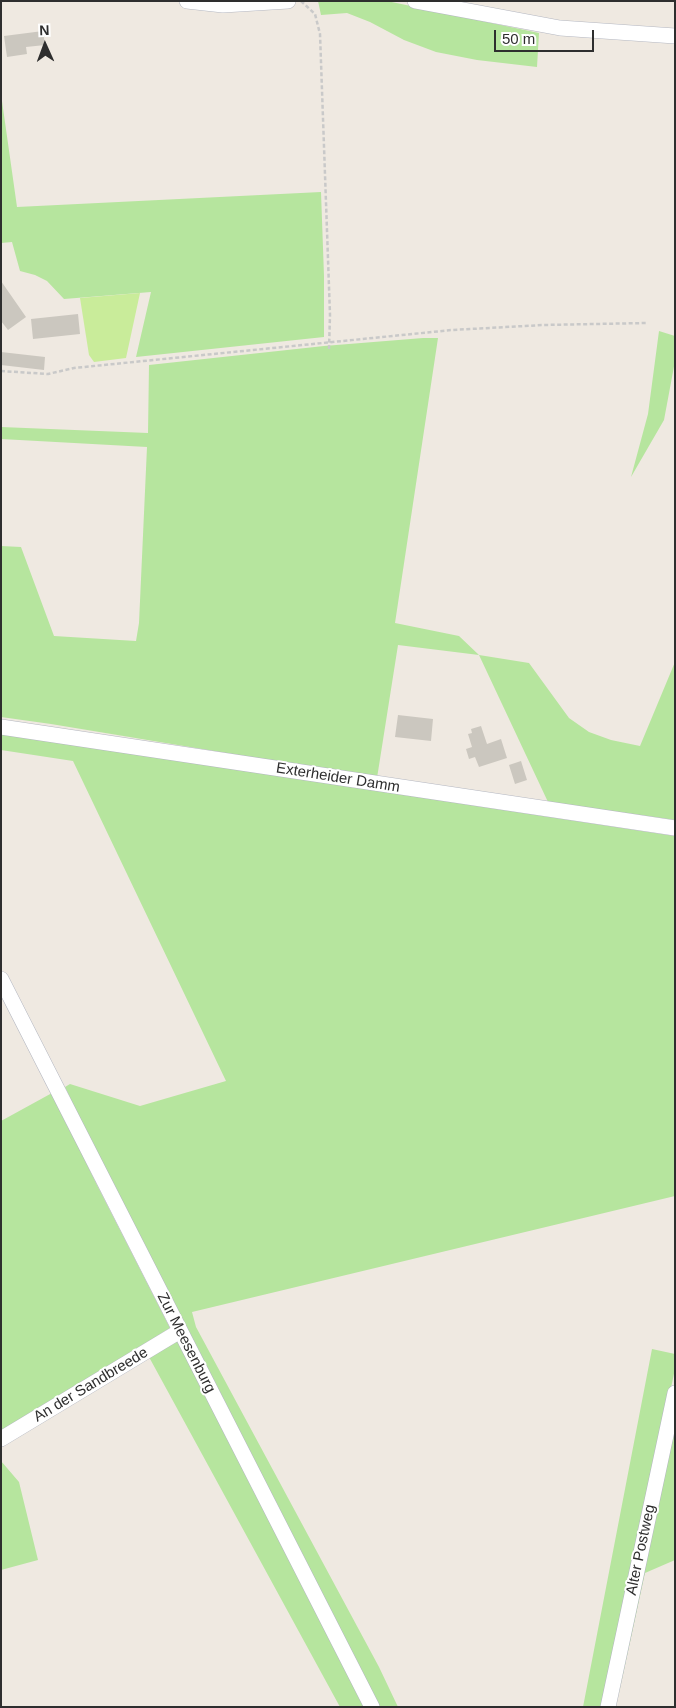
<!DOCTYPE html>
<html>
<head>
<meta charset="utf-8">
<style>
  body { margin:0 }
  #map { position:relative; width:676px; height:1708px; overflow:hidden; background:#efe9e1; font-family:Helvetica,sans-serif }
  canvas { display:block }
  .frame { position:absolute; inset:0; border:2px solid #2e2e2e; pointer-events:none }
  .north { position:absolute; left:20px; top:20px; width:50px; height:50px; -webkit-text-stroke:4px #fff; paint-order:stroke; rotate:358deg; font-size:14px; font-weight:700; line-height:20px; text-align:center; color:#2e2e2e }
  .north::after { content:''; display:block; margin:auto; width:18px; height:22px; background:#2e2e2e; clip-path:polygon(50% 0,100% 100%,50% 72%,0 100%) }
  .scale { position:absolute; left:494px; top:30px; width:100px; height:22px; box-sizing:border-box; border:2px solid #2e2e2e; border-top:0; padding-left:6px; font-size:15px; line-height:18px; white-space:nowrap; color:#2e2e2e; -webkit-text-stroke:4px #fff; paint-order:stroke }
</style>
</head>
<body>
<div id="map">
<canvas width="676" height="1708"></canvas>
<div class="frame"></div>
<div class="north">N</div>
<div class="scale">50 m</div>
</div>
<script>
const context = document.querySelector('canvas').getContext('2d');
context.lineJoin = 'round';
function paint(path, color) {
  context.fillStyle = color;
  context.fill(path, 'evenodd');
}
function toPath(rows) {
  const path = new Path2D();
  for (const r of rows) {
    path.moveTo(r[0], r[1]);
    for (let i = 2; i < r.length; i += 2) path.lineTo(r[i], r[i + 1]);
  }
  return path;
}
function trace(path, color, width, dash) {
  context.strokeStyle = color;
  context.lineWidth = width;
  context.lineCap = dash ? 'butt' : 'round';
  context.setLineDash(dash || []);
  context.stroke(path);
}
function label(font, color, halo, rows, align = 'center') {
  context.font = font + ' Helvetica,sans-serif';
  context.lineWidth = 4;
  context.setLineDash([]);
  context.textBaseline = 'middle';
  context.strokeStyle = halo;
  context.fillStyle = color;
  for (const [text, x, y, turn = 0] of rows) {
    context.save();
    context.translate(x, y);
    context.rotate((+turn || 0) * Math.PI / 180);
    context.textAlign = isNaN(turn) ? turn : align;
    if (halo) context.strokeText(text, 0, 0);
    context.fillText(text, 0, 0);
    context.restore();
  }
}
paint(toPath([
  [318,1,387,1,539,33,537,67,477,60,436,52,404,40,370,22,347,13,321,15],
  [1,94,17,207,321,192,324,276,324,337,136,357,151,292,64,299,47,281,35,275,20,271,12,242,1,243],
  [659,331,675,336,675,361,664,420,631,477,648,414],
  [423,338,438,338,395,623,459,636,479,655,529,663,569,718,589,732,611,740,640,746,675,662,675,820,548,802,479,655,398,645,377,778,51,724,1,717,1,546,21,547,54,636,136,641,139,623,147,447,1,439,1,427,148,433,149,365,324,346],
  [1,734,675,836,675,1196,192,1312,196,1327,379,1667,398,1707,379,1707,107,1175,65,1087,70,1084,140,1106,226,1081,73,761,1,750],
  [52,1093,98,1187,170,1328,1,1433,1,1121],
  [178,1341,365,1707,340,1707,149,1357],
  [652,1349,675,1354,675,1369,603,1707,583,1707],
  [675,1424,675,1560,645,1573,616,1707],
  [1,1461,19,1482,38,1560,1,1570]
]), '#b6e59e');
paint(toPath([
  [140,293,126,358,94,362,89,355,80,298]
]), '#c9ec9a');
paint(toPath([
  [43,31,45,45,26,47,27,54,7,57,4,36],
  [1,281,26,317,8,330,1,321],
  [78,314,80,334,33,339,31,319],
  [1,352,45,357,44,370,1,365],
  [398,715,433,719,431,741,395,737],
  [481,726,487,744,501,739,507,758,479,767,475,757,469,759,466,749,472,747,468,734,472,733,471,729],
  [521,761,527,780,515,784,509,765]
]), '#cbc7bf');
const street = toPath([
  [187,1,223,5,288,1],
  [415,1,560,28,675,36],
  [1,727,675,828],
  [1,979,372,1707],
  [1,1439,180,1331],
  [608,1707,675,1393]
]);
trace(street, '#b4b7c1', 16);
trace(toPath([
  [301,1,315,14,320,34,330,315,329,349],
  [1,371,48,374,74,368,452,330,543,325,647,323]
]), '#c9c9c9', 2.5, [4, 2.5]);
trace(street, '#fff', 15);
label('15px', '#2e2e2e', '#fff', [
  ["Exterheider Damm",338,778,9],
  ["Zur Meesenburg",186,1343,63],
  ["An der Sandbreede",91,1385,-31],
  ["Alter Postweg",641,1550,-78]
]);
</script>
</body>
</html>
